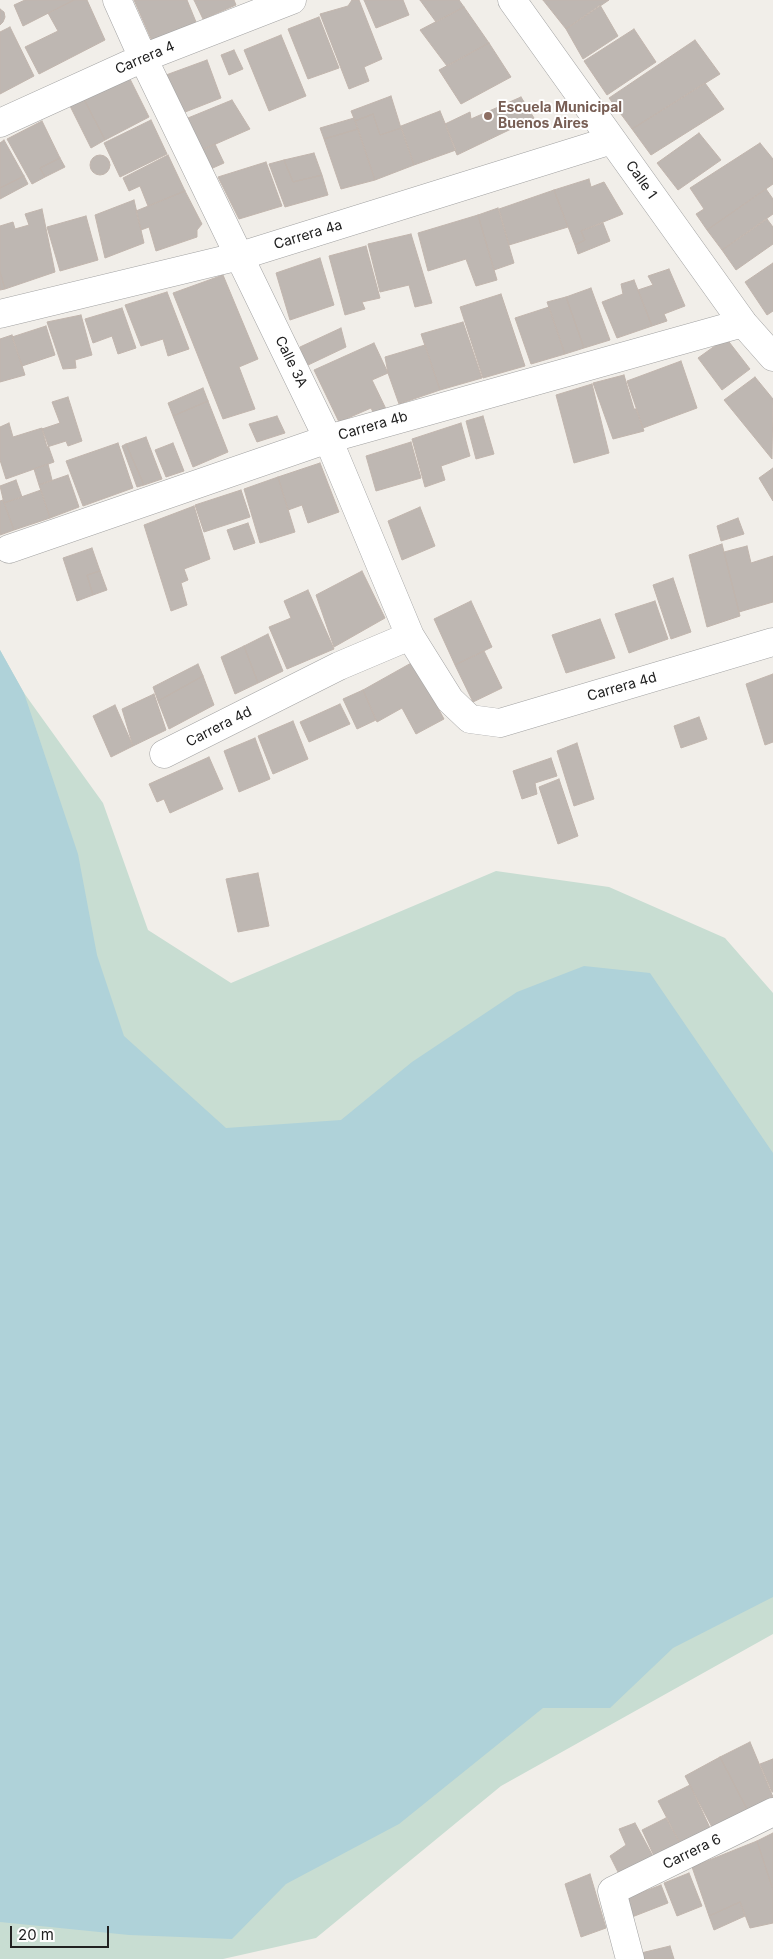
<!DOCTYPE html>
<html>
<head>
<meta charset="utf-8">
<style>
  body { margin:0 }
  #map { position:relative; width:773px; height:1959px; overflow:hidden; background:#f1eee9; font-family:Inter,sans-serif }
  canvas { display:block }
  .scale { position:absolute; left:10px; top:1926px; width:99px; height:22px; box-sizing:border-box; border:2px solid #212121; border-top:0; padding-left:6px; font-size:15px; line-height:18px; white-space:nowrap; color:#212121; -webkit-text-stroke:4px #fff; paint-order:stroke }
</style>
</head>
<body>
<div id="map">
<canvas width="773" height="1959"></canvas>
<div class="scale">20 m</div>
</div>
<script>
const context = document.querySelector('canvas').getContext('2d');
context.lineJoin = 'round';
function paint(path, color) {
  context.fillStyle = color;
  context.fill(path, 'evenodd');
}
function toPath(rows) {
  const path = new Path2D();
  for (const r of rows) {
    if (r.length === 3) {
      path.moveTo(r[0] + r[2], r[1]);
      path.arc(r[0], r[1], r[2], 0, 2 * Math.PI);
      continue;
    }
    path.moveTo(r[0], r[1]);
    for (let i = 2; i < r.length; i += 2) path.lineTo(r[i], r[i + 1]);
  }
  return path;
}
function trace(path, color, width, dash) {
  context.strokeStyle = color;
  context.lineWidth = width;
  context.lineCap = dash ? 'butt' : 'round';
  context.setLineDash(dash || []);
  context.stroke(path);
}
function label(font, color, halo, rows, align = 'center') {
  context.font = font + ' Inter,sans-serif';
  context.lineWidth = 4;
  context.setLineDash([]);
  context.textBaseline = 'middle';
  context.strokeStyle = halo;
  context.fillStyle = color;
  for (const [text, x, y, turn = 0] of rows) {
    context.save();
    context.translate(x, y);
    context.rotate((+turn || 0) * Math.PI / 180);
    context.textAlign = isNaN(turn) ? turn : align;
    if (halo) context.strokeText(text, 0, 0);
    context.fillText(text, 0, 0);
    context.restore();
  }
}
paint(toPath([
  [0,650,24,693,103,803,148,930,231,983,496,871,609,887,725,938,773,993,773,1634,501,1786,316,1938,223,1959,0,1959]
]), '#c8ddd2');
paint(toPath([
  [0,650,24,693,78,854,97,955,124,1036,226,1128,341,1120,412,1062,517,992,584,966,650,973,773,1153,773,1597,673,1648,610,1708,543,1708,399,1824,286,1884,232,1939,129,1935,0,1922]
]), '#afd2d9');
const building = toPath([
  [25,0,74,0,23,26,14,5,25,0],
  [74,0,87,0,105,40,39,74,25,47,58,31,48,13,74,0],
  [134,0,187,0,196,22,152,41,134,0],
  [194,0,234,0,236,5,203,19,194,0],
  [352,0,359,0,382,59,364,67,369,81,349,89,320,14,348,6,352,0],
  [364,0,403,0,409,15,376,28,364,0],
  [420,0,459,0,464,7,436,22,420,0],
  [543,0,609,0,566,29,543,0],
  [600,5,618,36,583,59,566,29,600,5],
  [464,7,489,43,447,66,420,30,464,7],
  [0,9,4,12,5,17,3,22,0,25,0,9],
  [319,17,339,68,308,79,288,29,319,17],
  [10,27,34,76,0,94,0,32,10,27],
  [634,29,656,62,607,95,584,61,634,29],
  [281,35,306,96,269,111,244,50,281,35],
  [695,40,720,74,632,129,609,98,695,40],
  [489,43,511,77,461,104,439,70,489,43],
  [234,50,243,69,229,75,221,55,234,50],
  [207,60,221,98,180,114,166,75,207,60],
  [129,77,149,117,105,140,84,99,129,77],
  [705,83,724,109,651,155,632,129,705,83],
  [391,96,401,128,380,135,373,114,355,121,351,111,391,96],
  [521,97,534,118,457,155,445,124,470,112,471,119,521,97],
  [84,99,105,140,91,148,70,106,84,99],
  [232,100,250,129,202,150,183,120,232,100],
  [440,111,456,150,414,165,401,126,440,111],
  [373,114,380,135,401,128,414,165,375,180,355,121,373,114],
  [354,118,358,129,324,139,320,128,354,118],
  [151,120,167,154,120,177,104,143,151,120],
  [42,121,60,158,40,168,45,177,32,184,7,139,42,121],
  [358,129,375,180,341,189,324,139,358,129],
  [699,133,721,160,678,190,657,163,699,133],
  [4,140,24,176,0,188,0,143,4,140],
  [760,143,773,159,773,184,707,230,696,214,704,209,690,188,760,143],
  [215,144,224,163,206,171,195,153,215,144],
  [314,153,322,175,293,182,284,160,314,153],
  [168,155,185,191,148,206,140,186,129,191,123,178,168,155],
  [100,165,10],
  [60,158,65,167,45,177,40,168,60,158],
  [284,160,293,182,322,175,328,195,285,207,269,164,284,160],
  [266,162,282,206,239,219,218,177,266,162],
  [24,176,28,184,0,199,0,188,24,176],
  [589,179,591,187,604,182,623,214,581,231,585,240,575,245,554,190,589,179],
  [766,189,773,199,773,214,722,250,707,230,766,189],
  [554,190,568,227,509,245,499,209,554,190],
  [185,191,202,224,197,230,197,237,156,251,149,227,141,230,136,211,185,191],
  [134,200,144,243,105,258,95,215,134,200],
  [498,208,514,263,494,270,478,215,498,208],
  [42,209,55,272,5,289,0,272,0,226,13,222,15,229,29,225,25,214,42,209],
  [478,215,497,280,476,286,466,259,428,271,418,233,478,215],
  [86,216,98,260,60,271,47,227,86,216],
  [767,219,773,227,773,244,736,270,722,250,767,219],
  [603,223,610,241,578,254,575,245,585,240,581,231,603,223],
  [411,234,432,303,415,307,409,285,380,292,368,244,411,234],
  [366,246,380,298,362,302,365,309,345,315,329,256,366,246],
  [320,258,334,305,290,320,276,273,320,258],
  [773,263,773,311,767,315,745,282,773,263],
  [669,269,685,306,664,314,667,321,652,326,638,290,653,285,648,276,669,269],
  [0,272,5,289,0,290,0,272],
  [223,275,258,359,239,367,255,409,223,419,173,293,223,275],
  [634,280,652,326,617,338,602,302,623,294,621,284,634,280],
  [591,288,610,340,584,348,566,297,591,288],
  [167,292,189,349,168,356,163,339,141,346,125,305,167,292],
  [501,294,525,366,483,378,460,307,501,294],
  [566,297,584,348,565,354,547,302,566,297],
  [549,307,565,354,531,364,515,318,549,307],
  [122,308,136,348,118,354,112,336,93,343,85,319,122,308],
  [81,315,92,355,75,360,76,368,63,369,47,322,81,315],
  [463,322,482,378,440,390,421,334,463,322],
  [46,326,55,355,22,366,12,337,46,326],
  [341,328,346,347,306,366,300,347,341,328],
  [12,335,25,375,0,382,0,339,12,335],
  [726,338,750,369,722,390,698,358,726,338],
  [374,343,388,373,372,380,386,409,374,414,371,408,339,422,314,370,374,343],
  [425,345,440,390,399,404,388,373,385,357,425,345],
  [681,361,697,408,643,428,627,381,681,361],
  [624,375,634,409,636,409,644,431,613,439,593,383,624,375],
  [755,377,773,399,772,459,724,400,755,377],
  [592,384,609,453,574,463,556,395,592,384],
  [203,388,208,401,173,416,168,403,203,388],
  [68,397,82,441,68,446,66,441,47,447,42,429,60,423,52,402,68,397],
  [208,401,228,452,193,467,173,416,208,401],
  [277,416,285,433,257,442,249,424,277,416],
  [483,416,494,454,476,459,466,421,483,416],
  [9,423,13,437,42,428,54,462,6,479,0,460,0,427,9,423],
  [461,423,470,456,441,466,445,480,425,487,412,439,461,423],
  [146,437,162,479,144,485,126,444,146,437],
  [411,442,421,478,376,491,366,456,411,442],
  [118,443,133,488,83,506,66,461,118,443],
  [173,443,184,471,166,477,155,450,173,443],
  [126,444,144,485,137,487,122,446,126,444],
  [320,463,339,512,308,523,302,505,288,510,278,477,320,463],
  [48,464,52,480,39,485,34,469,48,464],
  [773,468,773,501,759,478,773,468],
  [68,475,79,507,50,518,39,485,68,475],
  [278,477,295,532,260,543,244,489,278,477],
  [16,480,22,497,4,503,0,486,16,480],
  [41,490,50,518,14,530,4,503,41,490],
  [241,490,250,517,204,532,195,505,241,490],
  [3,500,14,530,0,535,0,501,3,500],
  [194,506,210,559,184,569,188,580,181,583,187,605,171,611,144,525,194,506],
  [420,507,435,546,402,560,388,521,420,507],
  [738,518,744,534,721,541,717,526,738,518],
  [248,523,255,543,234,550,227,530,248,523],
  [722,544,740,616,707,627,689,555,722,544],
  [747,546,751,563,773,556,773,602,739,612,724,552,747,546],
  [92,548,100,571,87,575,93,595,77,601,63,558,92,548],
  [100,571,107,590,93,595,87,575,100,571],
  [362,571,385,618,334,647,316,595,362,571],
  [673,578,691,632,671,639,653,585,673,578],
  [308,590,334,649,287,669,269,627,291,618,284,601,308,590],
  [471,601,492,647,455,665,434,619,471,601],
  [655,601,668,639,629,653,615,614,655,601],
  [600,619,615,658,566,673,552,635,600,619],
  [268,634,283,671,258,683,244,646,268,634],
  [244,646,258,683,235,694,221,657,244,646],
  [484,651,502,688,473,702,455,665,484,651],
  [413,662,444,719,416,734,402,708,377,722,363,690,413,662],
  [198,664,203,676,158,701,153,687,198,664],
  [773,674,773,742,765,745,746,684,773,674],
  [203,676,214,705,169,729,158,701,203,676],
  [363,690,376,720,357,729,343,699,363,690],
  [154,694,166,730,133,746,122,709,154,694],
  [340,704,350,724,309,742,300,722,340,704],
  [115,705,133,746,111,757,93,716,115,705],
  [699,717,707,739,681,748,674,726,699,717],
  [293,721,308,759,273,774,258,736,293,721],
  [255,738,270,779,239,792,224,751,255,738],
  [577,743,594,799,574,806,557,751,577,743],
  [209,757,223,789,170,813,164,799,157,802,149,784,209,757],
  [551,758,557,776,535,783,537,794,522,799,513,771,551,758],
  [559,779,578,836,558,844,539,787,559,779],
  [258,873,269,926,238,932,226,879,258,873],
  [750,1742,773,1797,748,1811,720,1757,750,1742],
  [720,1757,748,1811,713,1829,685,1776,720,1757],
  [773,1759,773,1792,772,1792,760,1764,773,1759],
  [690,1785,711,1830,681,1845,658,1801,690,1785],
  [666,1818,681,1845,655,1858,642,1830,666,1818],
  [635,1823,654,1858,620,1876,610,1856,626,1845,619,1829,635,1823],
  [773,1833,773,1890,757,1841,773,1833],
  [757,1841,773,1890,773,1923,750,1928,740,1902,709,1916,692,1867,757,1841],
  [689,1873,702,1906,677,1916,664,1883,689,1873],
  [590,1874,606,1928,581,1937,565,1884,590,1874],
  [661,1885,668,1903,632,1917,627,1898,661,1885],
  [740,1902,745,1916,714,1930,709,1916,740,1902],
  [670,1946,674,1959,642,1959,641,1953,670,1946]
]);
paint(building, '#beb7b2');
trace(building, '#c1b5ad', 1);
const street = toPath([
  [117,0,143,58,328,439,410,636,450,700,470,719,500,723,773,642],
  [512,0,743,323,773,357],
  [0,123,143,58,292,0],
  [0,314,240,256,612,140],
  [9,549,328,439,743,323],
  [164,754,339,666,410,636],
  [630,1959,612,1891,773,1812]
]);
trace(street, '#a2a2a2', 29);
trace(street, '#fff', 28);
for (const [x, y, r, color] of [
  [488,116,5,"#8d6e63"]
]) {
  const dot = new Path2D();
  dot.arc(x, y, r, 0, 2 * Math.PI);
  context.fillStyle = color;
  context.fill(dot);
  trace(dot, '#fff', 2);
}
label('14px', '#212121', '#fff', [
  ["Carrera 4",145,58,-23],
  ["Calle 1",641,180,55],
  ["Carrera 4a",308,235,-17],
  ["Calle 3A",291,362,64],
  ["Carrera 4b",373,426,-16],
  ["Carrera 4d",622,687,-16],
  ["Carrera 4d",219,727,-27],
  ["Carrera 6",692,1852,-26]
]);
label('bold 14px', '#785e54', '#fff', [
  ["Escuela Municipal",498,108],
  ["Buenos Aires",498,124]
], 'left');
</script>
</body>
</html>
